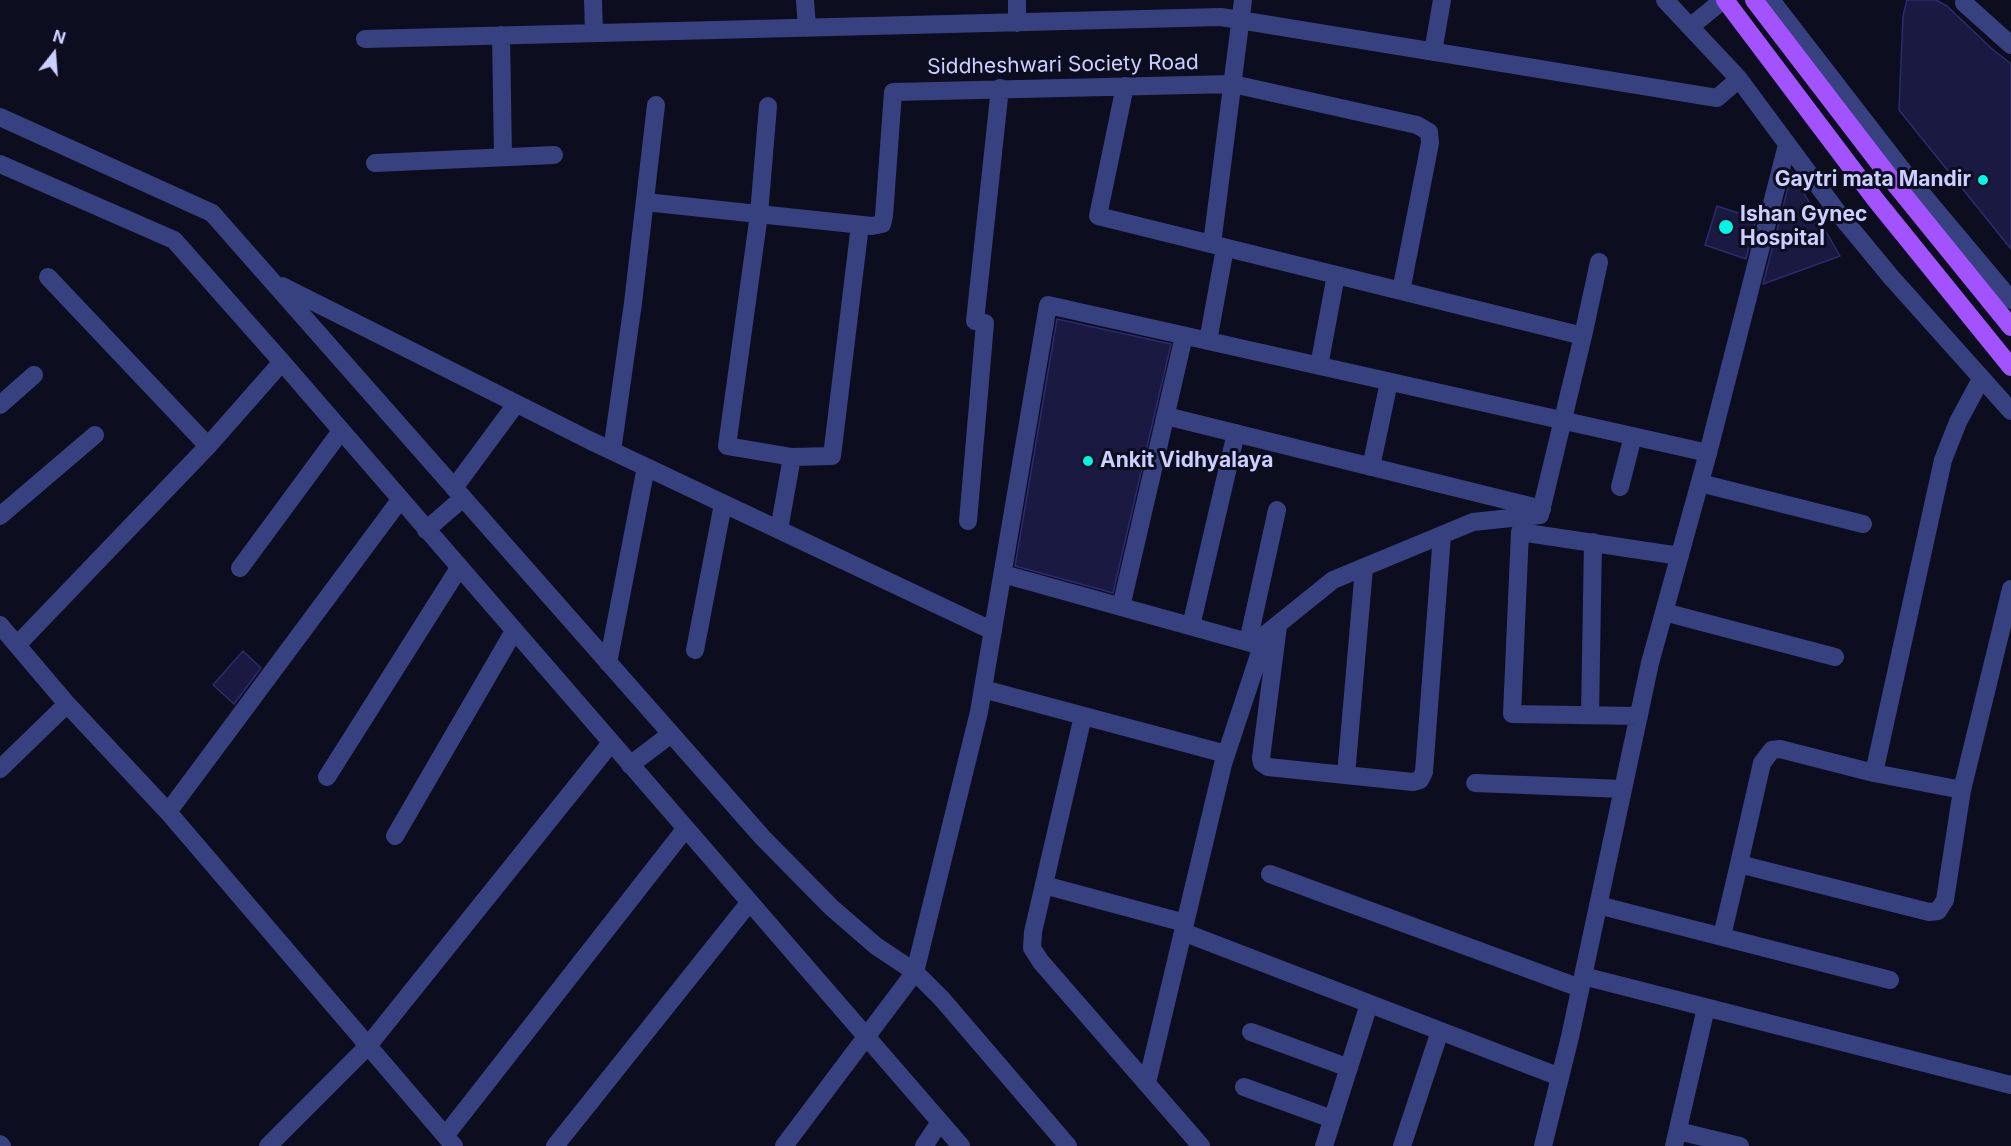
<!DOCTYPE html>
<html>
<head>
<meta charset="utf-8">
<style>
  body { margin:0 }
  #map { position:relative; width:2011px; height:1146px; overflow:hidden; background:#0d0d20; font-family:Inter,sans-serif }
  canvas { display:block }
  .north { position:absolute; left:24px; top:24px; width:60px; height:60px; -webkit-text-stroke:4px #0d0d20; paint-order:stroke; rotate:17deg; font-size:16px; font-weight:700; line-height:24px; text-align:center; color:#cccfff }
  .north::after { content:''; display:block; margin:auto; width:21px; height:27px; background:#cccfff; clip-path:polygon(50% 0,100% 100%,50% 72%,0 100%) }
</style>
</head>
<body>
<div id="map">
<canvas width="2011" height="1146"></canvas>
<div class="north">N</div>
</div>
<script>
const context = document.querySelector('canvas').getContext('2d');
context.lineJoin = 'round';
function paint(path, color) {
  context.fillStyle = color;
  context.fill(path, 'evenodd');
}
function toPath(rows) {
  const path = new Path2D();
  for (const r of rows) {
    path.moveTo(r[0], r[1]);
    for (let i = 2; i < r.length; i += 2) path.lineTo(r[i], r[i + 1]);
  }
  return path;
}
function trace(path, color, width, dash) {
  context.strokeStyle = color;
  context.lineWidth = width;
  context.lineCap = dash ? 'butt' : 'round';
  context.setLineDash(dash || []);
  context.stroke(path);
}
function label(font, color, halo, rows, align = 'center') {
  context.font = font + ' Inter,sans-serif';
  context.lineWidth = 6;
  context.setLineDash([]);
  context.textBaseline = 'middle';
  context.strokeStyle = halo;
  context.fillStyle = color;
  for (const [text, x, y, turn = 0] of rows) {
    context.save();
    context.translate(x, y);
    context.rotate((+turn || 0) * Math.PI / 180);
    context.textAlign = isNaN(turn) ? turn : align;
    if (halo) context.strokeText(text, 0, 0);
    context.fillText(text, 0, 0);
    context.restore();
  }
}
const building = toPath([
  [1907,0,1936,0,1947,6,1991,48,2011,64,2011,249,1899,110,1903,16,1907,0],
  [1792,172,1840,256,1763,284,1792,172],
  [1717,206,1756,219,1746,259,1705,245,1717,206],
  [1057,319,1171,344,1113,593,1015,566,1057,319],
  [243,651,261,668,234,704,213,685,243,651]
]);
paint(building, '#1a1941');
trace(building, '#2d2b6d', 1.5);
trace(toPath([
  [593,0,594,33],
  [805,0,807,28],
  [1017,0,1017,23],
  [1665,0,1739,79,1839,214,1891,277,2011,411],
  [1771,0,1907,176,2011,300],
  [1964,3,2011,45],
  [1690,27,1723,0],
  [501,35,503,157],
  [365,39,1221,17,1717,98,1739,79],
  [1433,52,1442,0],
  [1125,86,1098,216,1583,336],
  [768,106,759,214,727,446,792,457,779,530],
  [0,117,212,213,763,838,832,908,876,946,915,972,942,999,1068,1146],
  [375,163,554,155],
  [0,164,174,240,282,362,961,1146],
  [645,202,872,226,882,224,884,216,893,92,1233,84,1417,125,1429,132,1430,143,1401,291],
  [1212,244,1243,0],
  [48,277,208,446],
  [282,286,591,441,993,631],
  [1208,341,1225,248],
  [1319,366,1336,275],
  [1981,379,1958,422,1943,460,1874,773,1780,749,1772,750,1762,763,1739,864,1929,912,1938,911,1945,900,1962,790,2011,589],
  [0,405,34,375],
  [1166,416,1542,509],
  [612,451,633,303,656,105],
  [792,457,832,456,860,225],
  [1371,467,1389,382],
  [1700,483,1863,524],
  [1620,487,1633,436],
  [454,488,516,404],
  [0,516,95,435],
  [968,521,985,323,975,321,1000,88],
  [426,530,463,498],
  [240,568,341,431],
  [1003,574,1262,646],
  [1121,607,1184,336],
  [1664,612,1835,657],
  [0,625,67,704,168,812,454,1146],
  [1191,626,1236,433],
  [1278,626,1261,758,1262,763,1268,767,1413,782,1420,780,1424,772,1442,535],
  [1248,642,1277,510],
  [18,644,208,446,282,362],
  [695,650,723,504],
  [608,663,646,467],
  [983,689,1226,754],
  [1590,715,1593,542],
  [1083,716,1033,932,1032,948,1041,962,1201,1146],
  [1639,716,1512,714,1520,532,1680,556],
  [630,765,671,734],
  [0,769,67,704],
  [1874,773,1962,790],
  [1346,775,1364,568],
  [327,777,459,568],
  [1475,783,1623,789],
  [168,812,400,500],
  [395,836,514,631],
  [1270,874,1580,988],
  [1044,885,1185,923],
  [1598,905,1890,980],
  [1183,932,1560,1077],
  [1722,936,1739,864],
  [1583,976,2011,1085],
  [1251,1032,1349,1068],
  [1147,1083,1223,764,1266,634,1333,580,1473,522,1540,515,1583,336,1599,262],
  [1244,1087,1332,1119],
  [1678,1131,1740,1146],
  [445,1136,686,828],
  [0,1144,2,1146],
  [268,1146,367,1047,611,743],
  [555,1146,749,903],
  [784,1146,915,972,979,712,1048,305,1708,453],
  [924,1146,940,1122],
  [1324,1146,1369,1004],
  [1402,1146,1440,1031],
  [1543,1146,1570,1037,1650,663,1708,453,1787,145],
  [1674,1146,1706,1008]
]), '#384180', 18);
trace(toPath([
  [1725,0,1875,199,2011,367],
  [1754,0,1895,184,2011,327]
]), '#a253ff', 18);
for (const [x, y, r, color] of [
  [1983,180,6,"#00f7e6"],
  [1726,227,8,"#00f7e6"],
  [1088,461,6,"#00f7e6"]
]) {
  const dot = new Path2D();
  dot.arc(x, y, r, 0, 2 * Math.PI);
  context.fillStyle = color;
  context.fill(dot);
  trace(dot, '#0d0d20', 2);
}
label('21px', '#cccfff', '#0d0d20', [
  ["Siddheshwari Society Road",1063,65,-1]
]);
label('bold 21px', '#cccfff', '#0d0d20', [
  ["Gaytri mata Mandir",1971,180,"right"],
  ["Ishan Gynec",1740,215],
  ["Hospital",1740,239],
  ["Ankit Vidhyalaya",1100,461]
], 'left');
</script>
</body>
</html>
